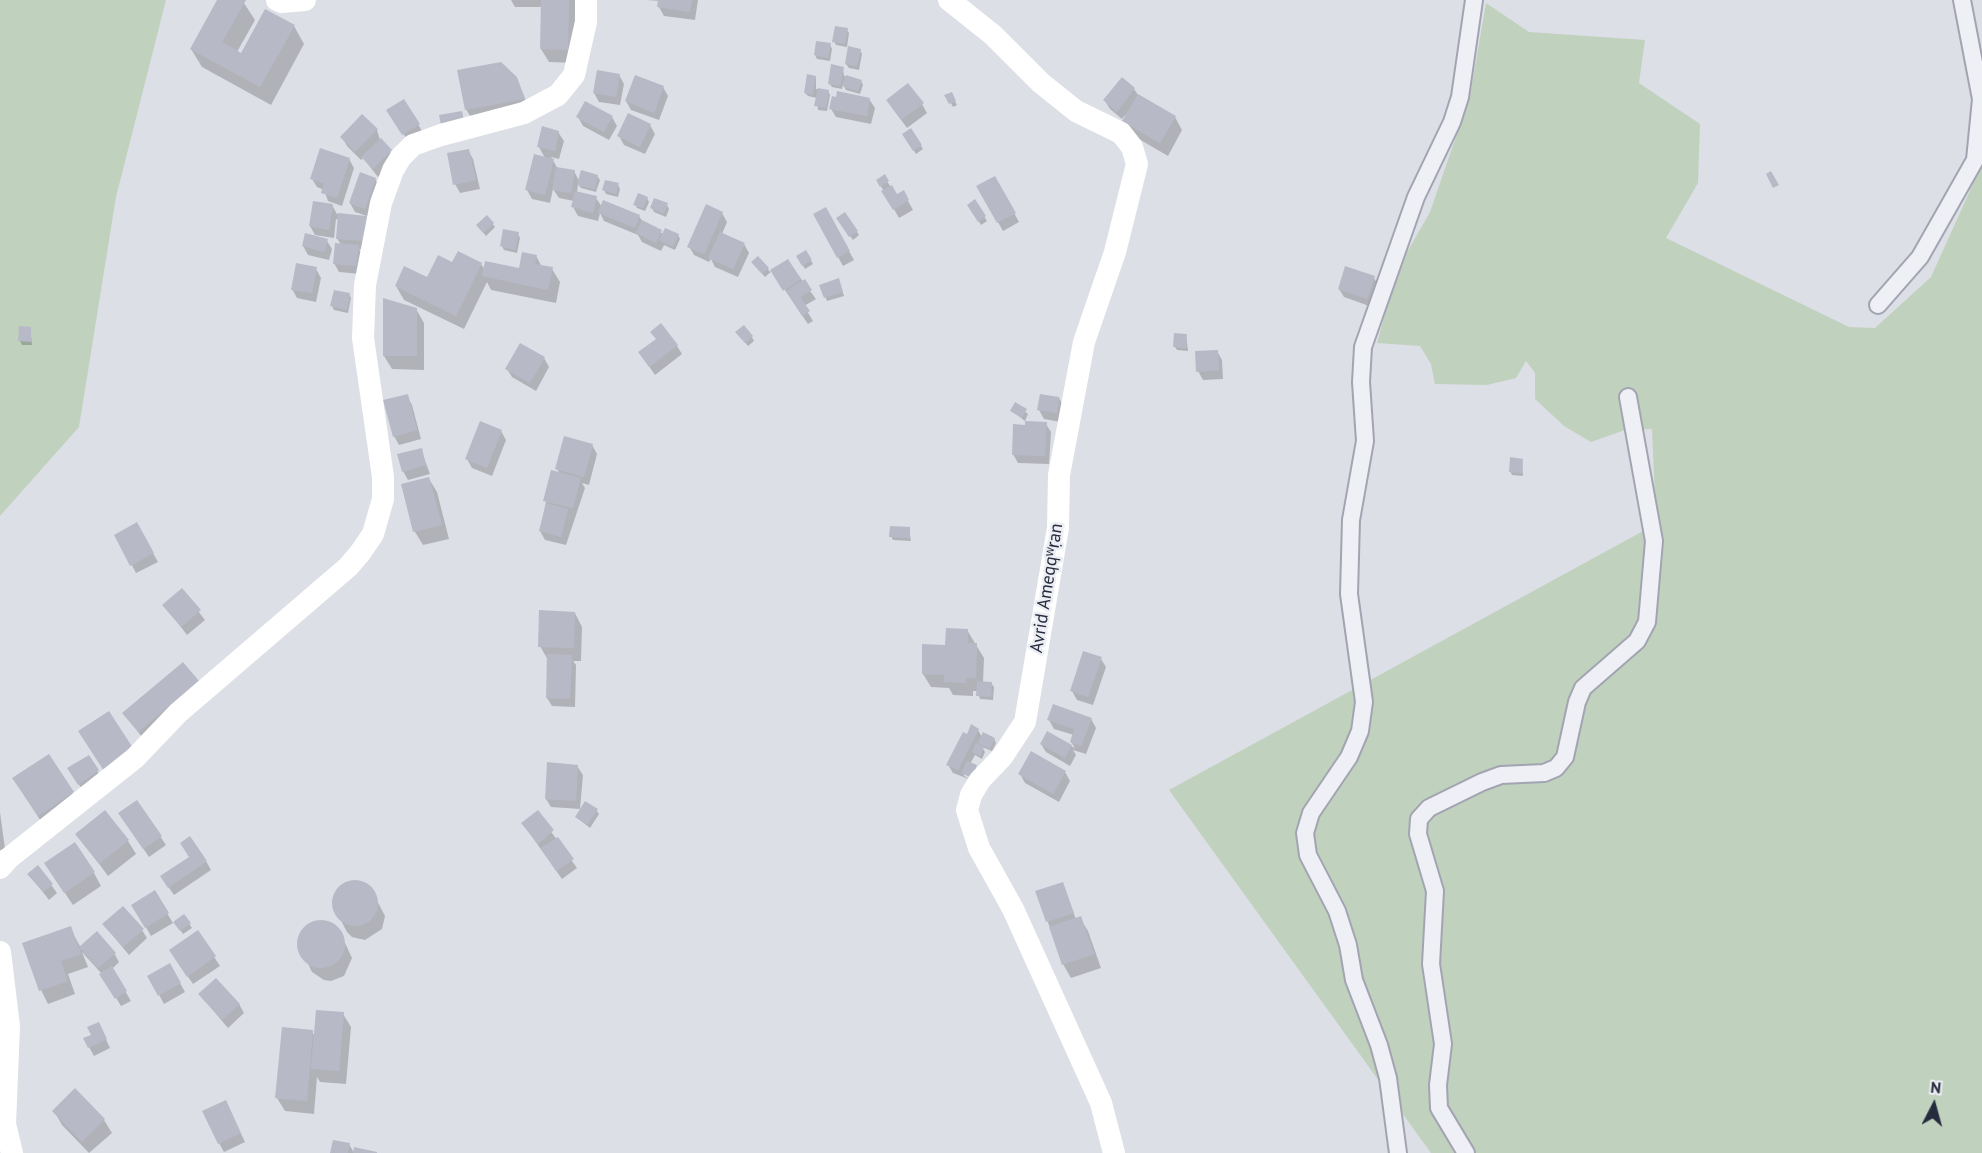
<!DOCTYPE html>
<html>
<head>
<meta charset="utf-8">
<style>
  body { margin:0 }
  #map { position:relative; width:1982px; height:1153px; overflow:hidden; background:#dddfe7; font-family:"PT Sans",sans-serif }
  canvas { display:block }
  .north { position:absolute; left:1904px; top:1075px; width:60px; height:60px; -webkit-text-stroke:4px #eceef4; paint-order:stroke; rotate:6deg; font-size:16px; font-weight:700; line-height:24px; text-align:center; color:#262b3d }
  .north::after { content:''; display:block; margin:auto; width:21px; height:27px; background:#262b3d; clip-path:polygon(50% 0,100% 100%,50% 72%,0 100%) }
</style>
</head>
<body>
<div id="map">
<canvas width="1982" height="1153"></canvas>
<div class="north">N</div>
</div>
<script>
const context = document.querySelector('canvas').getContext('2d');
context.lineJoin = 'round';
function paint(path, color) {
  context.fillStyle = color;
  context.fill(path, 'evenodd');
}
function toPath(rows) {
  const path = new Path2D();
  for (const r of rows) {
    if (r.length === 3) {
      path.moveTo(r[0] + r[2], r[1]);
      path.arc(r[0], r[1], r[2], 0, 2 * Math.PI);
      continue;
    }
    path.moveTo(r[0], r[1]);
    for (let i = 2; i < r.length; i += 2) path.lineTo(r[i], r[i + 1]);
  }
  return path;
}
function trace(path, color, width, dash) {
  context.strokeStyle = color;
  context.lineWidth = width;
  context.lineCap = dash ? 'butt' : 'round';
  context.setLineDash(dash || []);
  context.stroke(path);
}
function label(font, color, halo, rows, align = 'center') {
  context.font = font + ' "PT Sans",sans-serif';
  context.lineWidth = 5;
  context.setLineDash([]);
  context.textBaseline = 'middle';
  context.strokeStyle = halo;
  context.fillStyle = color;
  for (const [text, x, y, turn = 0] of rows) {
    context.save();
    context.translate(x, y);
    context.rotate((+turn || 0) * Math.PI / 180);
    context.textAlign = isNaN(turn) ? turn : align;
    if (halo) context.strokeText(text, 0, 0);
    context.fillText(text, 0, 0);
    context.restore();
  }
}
paint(toPath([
  [0,0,166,0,116,197,79,427,0,516],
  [1486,3,1529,32,1645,40,1639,83,1700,124,1698,183,1666,238,1849,327,1875,328,1931,277,1982,164,1982,1153,1431,1153,1169,790,1656,524,1652,429,1625,430,1591,442,1564,426,1535,399,1535,373,1526,361,1516,378,1487,385,1435,384,1431,364,1420,346,1377,343,1397,270,1430,212,1470,96]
]), '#c0d1be');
paint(toPath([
  [218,0,242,0,255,20,237,52,242,55,294,26,304,44,271,105,202,67,191,49],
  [511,0,577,0,575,63,549,62,541,49,542,7,515,7],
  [646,0,698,0,695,20,664,16,659,7,660,1],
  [847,30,849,33,847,47,836,45,834,41],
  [830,45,832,49,830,61,817,59,815,55],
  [860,50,862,54,859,70,849,68,846,64],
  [843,68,844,76,861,81,863,85,860,94,846,90,843,84,842,89,832,87,829,83],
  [619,75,624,84,620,105,599,102,594,93],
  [816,77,816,89,828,91,830,95,827,111,818,110,817,98,808,96,805,93],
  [516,78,531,112,474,123,466,109],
  [663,87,668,96,659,120,631,110,626,101],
  [1134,89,1138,95,1175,117,1182,130,1168,156,1132,135,1124,121,1126,114,1122,119,1110,109,1105,101],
  [951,94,957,105,953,107,947,96],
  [869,99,875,108,871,124,836,117,831,109],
  [922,104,927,113,907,128,893,109],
  [578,117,612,117,617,126,609,140,583,126],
  [393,119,418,124,423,133,409,142],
  [650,125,655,134,645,154,624,145,619,136],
  [377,130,380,140,396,160,378,177,363,158,361,160,347,146,342,137],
  [911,131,923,149,916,154,904,135],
  [558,132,564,141,559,159,551,157,558,169,574,171,579,181,597,176,600,180,596,192,581,188,578,184,577,193,596,198,602,207,639,216,643,222,663,234,678,235,680,239,675,250,664,245,661,251,642,242,638,235,604,221,600,213,598,221,578,216,573,207,574,201,559,198,553,189,550,203,532,199,527,190,545,158,539,147],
  [468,150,473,159,480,189,460,193,455,184],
  [349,159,354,168,342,206,328,201,324,190,317,187,312,179],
  [884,177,897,196,903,192,913,210,899,218,878,181],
  [995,178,1019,222,1003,231,978,187],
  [375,179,380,188,370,217,355,212,350,203],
  [618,185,620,189,618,197,606,194,604,190],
  [647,198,649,202,645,211,637,208,635,204],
  [975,202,987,221,981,225,969,205],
  [332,205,337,214,366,217,369,250,359,249,363,255,361,274,339,272,334,263,341,245,337,238,339,220,336,219,334,238,315,235,310,226],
  [667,205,669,209,666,217,654,212,652,208],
  [825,209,854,260,843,266,815,215],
  [722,213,727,222,722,234,744,244,749,253,738,277,715,267,711,259,709,262,694,255,689,246],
  [840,222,857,232,859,235,853,240],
  [492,223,495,227,486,236,478,226],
  [518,234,520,238,517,253,504,250,502,246],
  [327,241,332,249,329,260,308,255,303,246],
  [806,252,813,264,805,269,798,257],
  [536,256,542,267,552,269,560,282,556,303,491,290,487,282,464,329,404,300,396,286,428,279,453,264,481,264,485,270,520,269],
  [788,261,816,299,804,306,813,321,808,324,772,271,765,277,755,266,768,269,770,272],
  [316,269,321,278,316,302,297,298,292,289],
  [1374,278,1379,286,1372,307,1344,297,1339,289],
  [840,284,844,296,827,301,821,286],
  [349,294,351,298,348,313,334,310,332,306],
  [416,309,424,323,424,370,392,369,384,356],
  [30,328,32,345,22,345,20,341],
  [1186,335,1188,351,1177,350,1175,347],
  [740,337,752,337,754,341,748,346],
  [657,340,677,346,682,354,655,375,640,353],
  [1217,351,1222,360,1223,379,1203,380,1198,371],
  [544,358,549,367,536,391,512,377,507,369],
  [407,396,412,405,421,439,399,445,394,436],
  [1059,398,1064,407,1061,422,1044,419,1039,410],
  [1016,404,1028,414,1025,421,1012,411],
  [1046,424,1051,432,1049,464,1018,463,1013,454],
  [501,431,506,440,492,476,472,468,467,459],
  [592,445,597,454,589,485,582,483,585,488,566,545,545,540,540,531,552,472,560,474,557,469],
  [421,450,430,474,408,480,403,471],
  [1522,460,1523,476,1512,475,1510,471],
  [429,479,437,492,449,539,423,545,415,532,403,485],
  [137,524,158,562,136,573,116,535],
  [909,529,911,541,893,540,891,536],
  [182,590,205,620,187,635,164,605],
  [575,613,582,627,581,661,573,661,576,665,575,707,552,706,547,698,548,660,540,646],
  [967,630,984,658,983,683,991,683,994,687,993,700,980,699,978,691,973,691,973,696,953,695,949,688,931,687,923,674,947,647],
  [1101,659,1106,667,1093,705,1077,700,1072,691],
  [198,682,144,740,124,713],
  [1091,719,1096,728,1086,754,1073,750,1076,755,1070,766,1046,752,1041,744,1047,733,1075,748,1071,742,1074,735,1054,729,1049,720],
  [978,730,982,737,994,739,996,743,992,751,982,747,985,752,982,759,975,755,970,764,979,771,964,773,964,776,974,781,953,773,948,765,967,736],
  [1032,754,1065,772,1070,781,1059,802,1025,783,1020,774],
  [49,756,73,793,46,829,22,792],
  [88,757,103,780,84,792,74,777],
  [577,766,583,775,580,809,551,807,546,799],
  [137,802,166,845,149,857,125,822],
  [596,810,599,814,590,828,576,817],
  [0,812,5,849,0,850],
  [537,812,577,868,562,879,523,824],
  [77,834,128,841,136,854,108,876],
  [190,858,206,861,211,870,174,895,167,885],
  [38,867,57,893,49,900,29,874],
  [94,873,101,886,73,905,54,877],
  [353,882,371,889,385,916,382,929,365,940,352,937,347,932,333,905,336,892],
  [1062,884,1076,919,1080,918,1088,931,1101,968,1071,978,1063,964,1037,892],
  [154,892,173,923,151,936,133,905],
  [184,916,192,928,183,934,175,922],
  [320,922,334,925,339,930,352,958,344,976,331,981,324,980,312,972,299,945,303,931],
  [104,925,142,930,147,938,129,955],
  [70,928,81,948,114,953,119,962,112,969,131,1001,121,1006,101,973,82,952,88,967,68,974,75,994,48,1004,41,990],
  [198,932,220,966,193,984,176,959],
  [170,965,185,992,164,1004,149,976],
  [200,995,239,1004,244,1013,228,1028],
  [343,1014,351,1027,346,1084,320,1082,317,1077,314,1114,285,1111,277,1098,312,1031,315,1037],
  [103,1033,110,1048,94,1056,89,1047],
  [54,1111,104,1120,112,1133,89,1153,62,1125],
  [230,1111,245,1142,224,1152,219,1143],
  [349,1144,354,1153,332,1153]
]), '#0003');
paint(toPath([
  [217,0,246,0,222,42,241,53,265,9,295,25,260,87,190,49],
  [541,0,569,0,568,50,540,49],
  [658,0,692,0,690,12,657,7],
  [835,26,848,28,845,44,832,42],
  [816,41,831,43,828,58,814,55],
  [848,46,861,49,857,66,845,64],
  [501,62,517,77,525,99,465,110,457,70],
  [831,64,844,67,840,86,828,84],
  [597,70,620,74,616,97,593,93],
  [807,74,816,76,813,95,804,93],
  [635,75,664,86,654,113,625,101],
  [846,75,862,80,858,91,842,86],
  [1122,77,1135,88,1117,112,1103,100],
  [908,83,924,103,901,120,886,100],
  [818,88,829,90,826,108,814,106],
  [837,91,870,98,867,116,829,109,832,96,836,97],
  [952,92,956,101,949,104,944,95],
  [1138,94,1176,116,1160,143,1122,121],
  [404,99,420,124,402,135,386,110],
  [585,101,613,116,604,132,576,117],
  [462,111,465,125,442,130,439,115],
  [628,113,651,124,640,147,617,136],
  [362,114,378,129,355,152,340,137],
  [542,126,559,131,555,151,537,147],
  [911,128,922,145,913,151,902,134],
  [381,138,392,150,373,169,361,157],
  [320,148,350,158,337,198,321,193,324,183,310,179],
  [469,149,476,180,453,185,447,153],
  [534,154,554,159,545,195,525,190],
  [556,167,575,170,571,193,552,190],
  [581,170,598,175,595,189,577,185],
  [1771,171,1779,185,1773,188,1766,174],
  [360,172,376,178,365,209,349,203],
  [885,174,889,181,880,187,876,180],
  [995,176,1016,213,997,223,976,186],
  [605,180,619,183,616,194,602,190],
  [892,185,897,194,904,190,909,200,893,210,881,191],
  [575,191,597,196,593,213,571,207],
  [638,193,648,197,643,208,633,205],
  [654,198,668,203,664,214,650,208],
  [975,199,986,216,978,222,967,205],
  [603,200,640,215,635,228,598,213],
  [313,201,333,204,329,230,309,226],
  [706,204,723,212,704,254,687,247],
  [826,207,850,251,837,258,813,214],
  [845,212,858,231,849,237,836,218],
  [338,213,367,216,365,241,336,239],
  [487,215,494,223,483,233,476,225],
  [642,220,662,230,656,243,636,233],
  [665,228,679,234,673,247,659,240],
  [503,229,519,232,515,250,500,246],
  [720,232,745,243,733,269,708,258],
  [305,233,328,239,324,252,302,246],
  [335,243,359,245,356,266,333,264],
  [806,250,812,260,802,266,796,256],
  [458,251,482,263,456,316,395,286,404,266,427,277,438,255,452,262],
  [522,252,537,255,535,264,553,267,548,290,482,276,485,261,519,268],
  [758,256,769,268,762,274,751,262],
  [788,259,801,279,783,291,770,270],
  [296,263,317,267,312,293,291,290],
  [1345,266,1375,276,1367,299,1338,289],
  [839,278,843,292,824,298,819,285],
  [805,279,812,290,800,297,810,311,802,316,786,291],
  [334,290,350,293,347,310,330,306],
  [383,298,417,308,417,356,383,356],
  [661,323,678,345,649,367,638,352,656,339,650,332],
  [744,325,753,336,745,343,735,332],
  [19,326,31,327,31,342,18,341],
  [1174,333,1187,334,1186,348,1173,347],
  [520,343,545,357,530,383,505,369],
  [1218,350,1219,370,1196,372,1195,351],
  [408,394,417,430,393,437,383,400],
  [1040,394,1059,397,1057,413,1037,410],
  [1015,402,1027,409,1022,418,1010,411],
  [480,421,502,430,487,468,465,459],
  [1025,421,1047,422,1045,456,1012,455,1013,424,1025,425],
  [564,436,593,444,584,477,555,469],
  [422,448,426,465,402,472,397,454],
  [1510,457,1523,459,1522,473,1509,472],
  [551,470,581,478,573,508,543,501],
  [429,477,442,525,413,532,401,484],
  [546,503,568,509,561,537,539,531],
  [137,522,154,553,130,566,114,535],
  [890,526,910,527,910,538,889,537],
  [182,588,201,610,181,627,162,605],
  [539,610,575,612,574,648,538,647],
  [946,628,968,629,968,643,977,643,976,678,966,678,966,683,944,682,944,675,922,674,922,644,945,645],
  [1083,651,1102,657,1088,697,1070,691],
  [547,654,572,655,570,699,546,698],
  [183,662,199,681,138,732,122,713],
  [977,681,992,682,991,697,976,696],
  [1053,704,1092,718,1081,746,1070,742,1074,729,1047,720],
  [109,711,135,751,104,771,78,731],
  [971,724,979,729,958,770,946,765,963,732,967,734],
  [1047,731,1072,745,1065,758,1040,744],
  [983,732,995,738,990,749,978,743],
  [976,743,984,747,980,756,972,752],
  [1031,751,1066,771,1053,794,1018,774],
  [49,754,74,792,38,816,12,778],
  [89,755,99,770,78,785,67,768],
  [967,761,977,765,972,778,961,773],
  [547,762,578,765,576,801,545,799],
  [137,800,162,836,143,849,118,813],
  [585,801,598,809,587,825,575,817],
  [105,810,129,840,99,864,75,834],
  [538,810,554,830,538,844,521,823],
  [190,836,207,861,168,888,160,876,189,857,180,843],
  [558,837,574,859,556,871,541,848],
  [75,842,95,872,64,893,44,863],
  [38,865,53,884,43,892,27,874],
  [355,903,23],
  [1063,882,1074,913,1046,922,1035,891],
  [155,890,169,913,145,928,131,905],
  [123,906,144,929,123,947,102,924],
  [184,914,191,923,180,931,173,922],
  [1081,916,1094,954,1062,965,1049,927],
  [321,944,24],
  [71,926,81,954,61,961,68,981,39,991,22,943],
  [198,930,216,956,187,977,169,950],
  [97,931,116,953,98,968,79,947],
  [170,963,181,983,158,996,147,976],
  [112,966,127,991,115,999,99,974],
  [216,978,240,1004,222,1020,198,994],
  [316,1010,344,1012,339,1071,311,1069],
  [99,1022,107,1039,88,1048,83,1038,91,1035,87,1027],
  [282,1027,313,1030,307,1101,275,1098],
  [75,1088,105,1119,82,1142,52,1111],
  [226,1100,241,1133,218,1144,202,1111],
  [333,1140,350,1143,348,1153,330,1153],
  [354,1147,377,1152,377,1153,353,1153]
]), '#b7bac6');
const street = toPath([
  [1878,305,1920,257,1975,160,1981,99,1962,0],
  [1398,1153,1388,1078,1379,1045,1354,980,1348,945,1337,911,1308,855,1305,833,1311,813,1349,757,1360,731,1364,702,1349,594,1351,520,1365,441,1361,382,1363,347,1416,197,1452,122,1460,97,1474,0],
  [1466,1153,1439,1108,1438,1085,1443,1044,1431,964,1435,891,1418,834,1419,819,1429,808,1482,782,1501,775,1544,773,1556,768,1565,757,1577,702,1583,688,1637,641,1647,622,1654,541,1628,397]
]);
trace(street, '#a2a5b1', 20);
trace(street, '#eff0f5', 16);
trace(toPath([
  [277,0,281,2,305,0],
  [949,0,993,35,1041,83,1076,111,1121,133,1132,147,1137,164,1115,252,1084,342,1059,475,1058,528,1025,722,1002,757,980,780,971,795,967,810,979,848,1013,909,1101,1103,1114,1153],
  [0,868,9,858,135,758,178,713,348,567,360,553,373,534,383,499,383,477,363,338,365,285,381,203,393,170,401,157,413,145,441,135,524,113,558,95,574,75,586,22,586,0],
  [0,952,9,1026,5,1124,12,1153]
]), '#fff', 22);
label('18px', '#262b3d', '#eceef4', [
  ["Avrid Ameqqʷṛan",1047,588,-81]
]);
</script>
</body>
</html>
